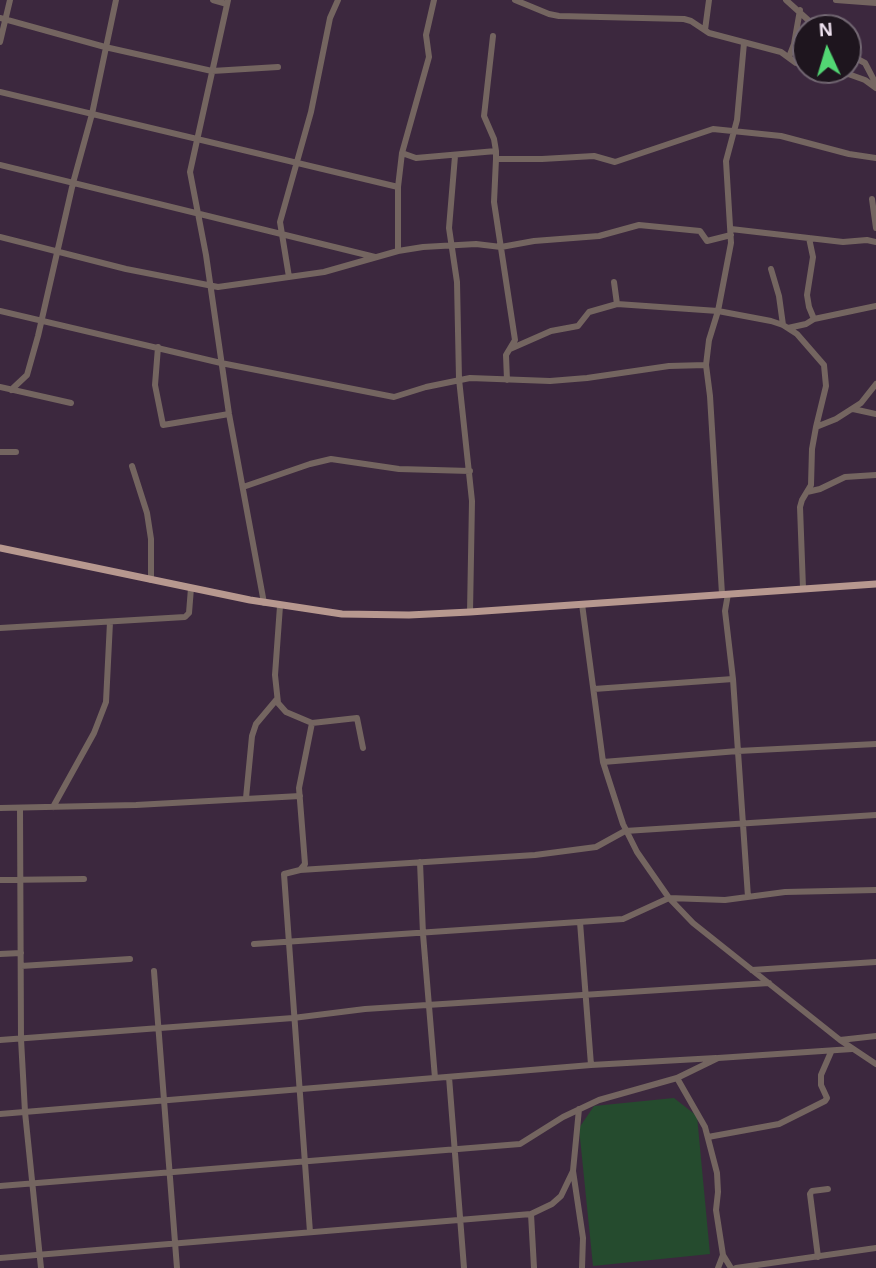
<!DOCTYPE html>
<html>
<head>
<meta charset="utf-8">
<style>
  body { margin:0 }
  #map { position:relative; width:876px; height:1268px; overflow:hidden; background:#3c283e; font-family:Arial,sans-serif }
  canvas { display:block }
  .north { position:absolute; left:792px; top:14px; width:70px; height:70px; box-sizing:border-box; background:#1e151e; border:2px solid #726772; border-radius:50%; rotate:356deg; font-size:19px; font-weight:700; line-height:28px; text-align:center; color:#f0e3f1 }
  .north::after { content:''; display:block; margin:auto; width:24px; height:32px; background:#52d673; clip-path:polygon(50% 0,100% 100%,50% 72%,0 100%) }
</style>
</head>
<body>
<div id="map">
<canvas width="876" height="1268"></canvas>
<div class="north">N</div>
</div>
<script>
const context = document.querySelector('canvas').getContext('2d');
context.lineJoin = 'round';
function paint(path, color) {
  context.fillStyle = color;
  context.fill(path, 'evenodd');
}
function toPath(rows) {
  const path = new Path2D();
  for (const r of rows) {
    path.moveTo(r[0], r[1]);
    for (let i = 2; i < r.length; i += 2) path.lineTo(r[i], r[i + 1]);
  }
  return path;
}
function trace(path, color, width, dash) {
  context.strokeStyle = color;
  context.lineWidth = width;
  context.lineCap = dash ? 'butt' : 'round';
  context.setLineDash(dash || []);
  context.stroke(path);
}
paint(toPath([
  [674,1098,697,1116,710,1254,593,1266,579,1128,594,1106]
]), '#254b2e');
trace(toPath([
  [213,0,227,4],
  [228,0,190,172,206,255,229,414,264,603],
  [515,0,549,14,559,16,684,19,691,21,709,33,781,52,796,63,806,66],
  [786,0,817,28],
  [836,0,876,3],
  [0,18,105,47,212,71,278,67],
  [705,30,709,0],
  [493,36,484,116,494,139,496,151],
  [0,42,10,0],
  [848,54,865,63,876,84],
  [789,57,794,44,800,10],
  [837,70,865,80,876,88],
  [0,92,398,187],
  [402,153,416,158,496,151,496,159,542,159,594,156,615,162,713,129,781,136,849,154,876,158],
  [455,156,449,228,457,282,459,379,472,501,470,612],
  [496,159,494,202,515,340,506,355,507,380],
  [0,165,375,257],
  [872,199,876,228],
  [731,229,843,242,867,240,876,242],
  [0,237,126,269,218,287,324,272,398,251,423,247,476,244,501,247,534,241,599,236,639,225,700,231,707,241,731,235],
  [809,238,813,257,807,295,809,307,814,319],
  [398,251,398,187,402,153,429,57,426,35,434,0],
  [771,269,779,296,783,325],
  [289,277,280,222,311,112,330,18,338,0],
  [614,282,617,304],
  [0,311,221,363,394,397,426,387,470,378,550,381,587,378,669,366,706,365],
  [788,328,806,324,814,319,876,306],
  [158,347,155,385,163,425,229,414],
  [510,349,551,331,578,326,589,312,617,304,718,311,771,321,783,325,797,334,824,365,826,386,816,427],
  [0,387,71,403],
  [11,390,27,375,38,336,73,183,92,114,116,0],
  [853,409,876,414],
  [0,452,16,452],
  [132,466,147,513,151,539,151,580],
  [243,487,310,464,331,459,399,469,470,471],
  [807,492,820,489,845,477,876,475],
  [803,588,800,507,802,500,811,485,812,449,816,427,836,419,861,403,876,384],
  [722,594,710,396,706,365,709,340,718,311,731,243,726,161,737,120,744,43],
  [728,594,725,611,733,679],
  [582,604,603,762,623,824,637,852,669,898,693,923,840,1040,876,1064],
  [280,606,275,675,278,703,286,712,312,723,357,718,363,748],
  [0,628,185,617,189,613,191,588],
  [594,689,733,679,748,897],
  [603,762,738,751,876,744],
  [246,798,252,736,256,724,277,699],
  [53,807,94,733,106,702,110,622],
  [0,808,136,805,300,796],
  [20,808,21,1039,25,1112,41,1268],
  [420,862,423,934,435,1078],
  [300,870,535,855,596,847,625,831,876,815],
  [0,880,84,879],
  [580,922,591,1065],
  [254,944,623,919,669,898,725,900,785,892,876,890],
  [0,954,21,953],
  [21,966,130,959],
  [752,970,876,962],
  [154,971,177,1268],
  [0,1040,293,1018,365,1009,769,983],
  [840,1040,876,1036],
  [449,1077,464,1268],
  [677,1078,705,1127,717,1173,718,1192,716,1210,723,1255,718,1268],
  [0,1114,591,1065,716,1058],
  [708,1137,779,1124,825,1101,827,1098,821,1085,821,1075,831,1052],
  [573,1171,583,1238,582,1268],
  [0,1186,520,1144,563,1117,599,1100,677,1078,718,1058,852,1049],
  [531,1214,534,1268],
  [310,1232,284,874,300,870,305,864,299,788,312,723],
  [723,1255,731,1268],
  [818,1257,810,1194,812,1191,828,1189],
  [0,1258,531,1214,552,1204,561,1196,573,1171,579,1109],
  [736,1268,876,1248]
]), '#746560', 6);
trace(toPath([
  [0,548,250,600,342,614,409,615,470,612,876,584]
]), '#b7988f', 7);
</script>
</body>
</html>
